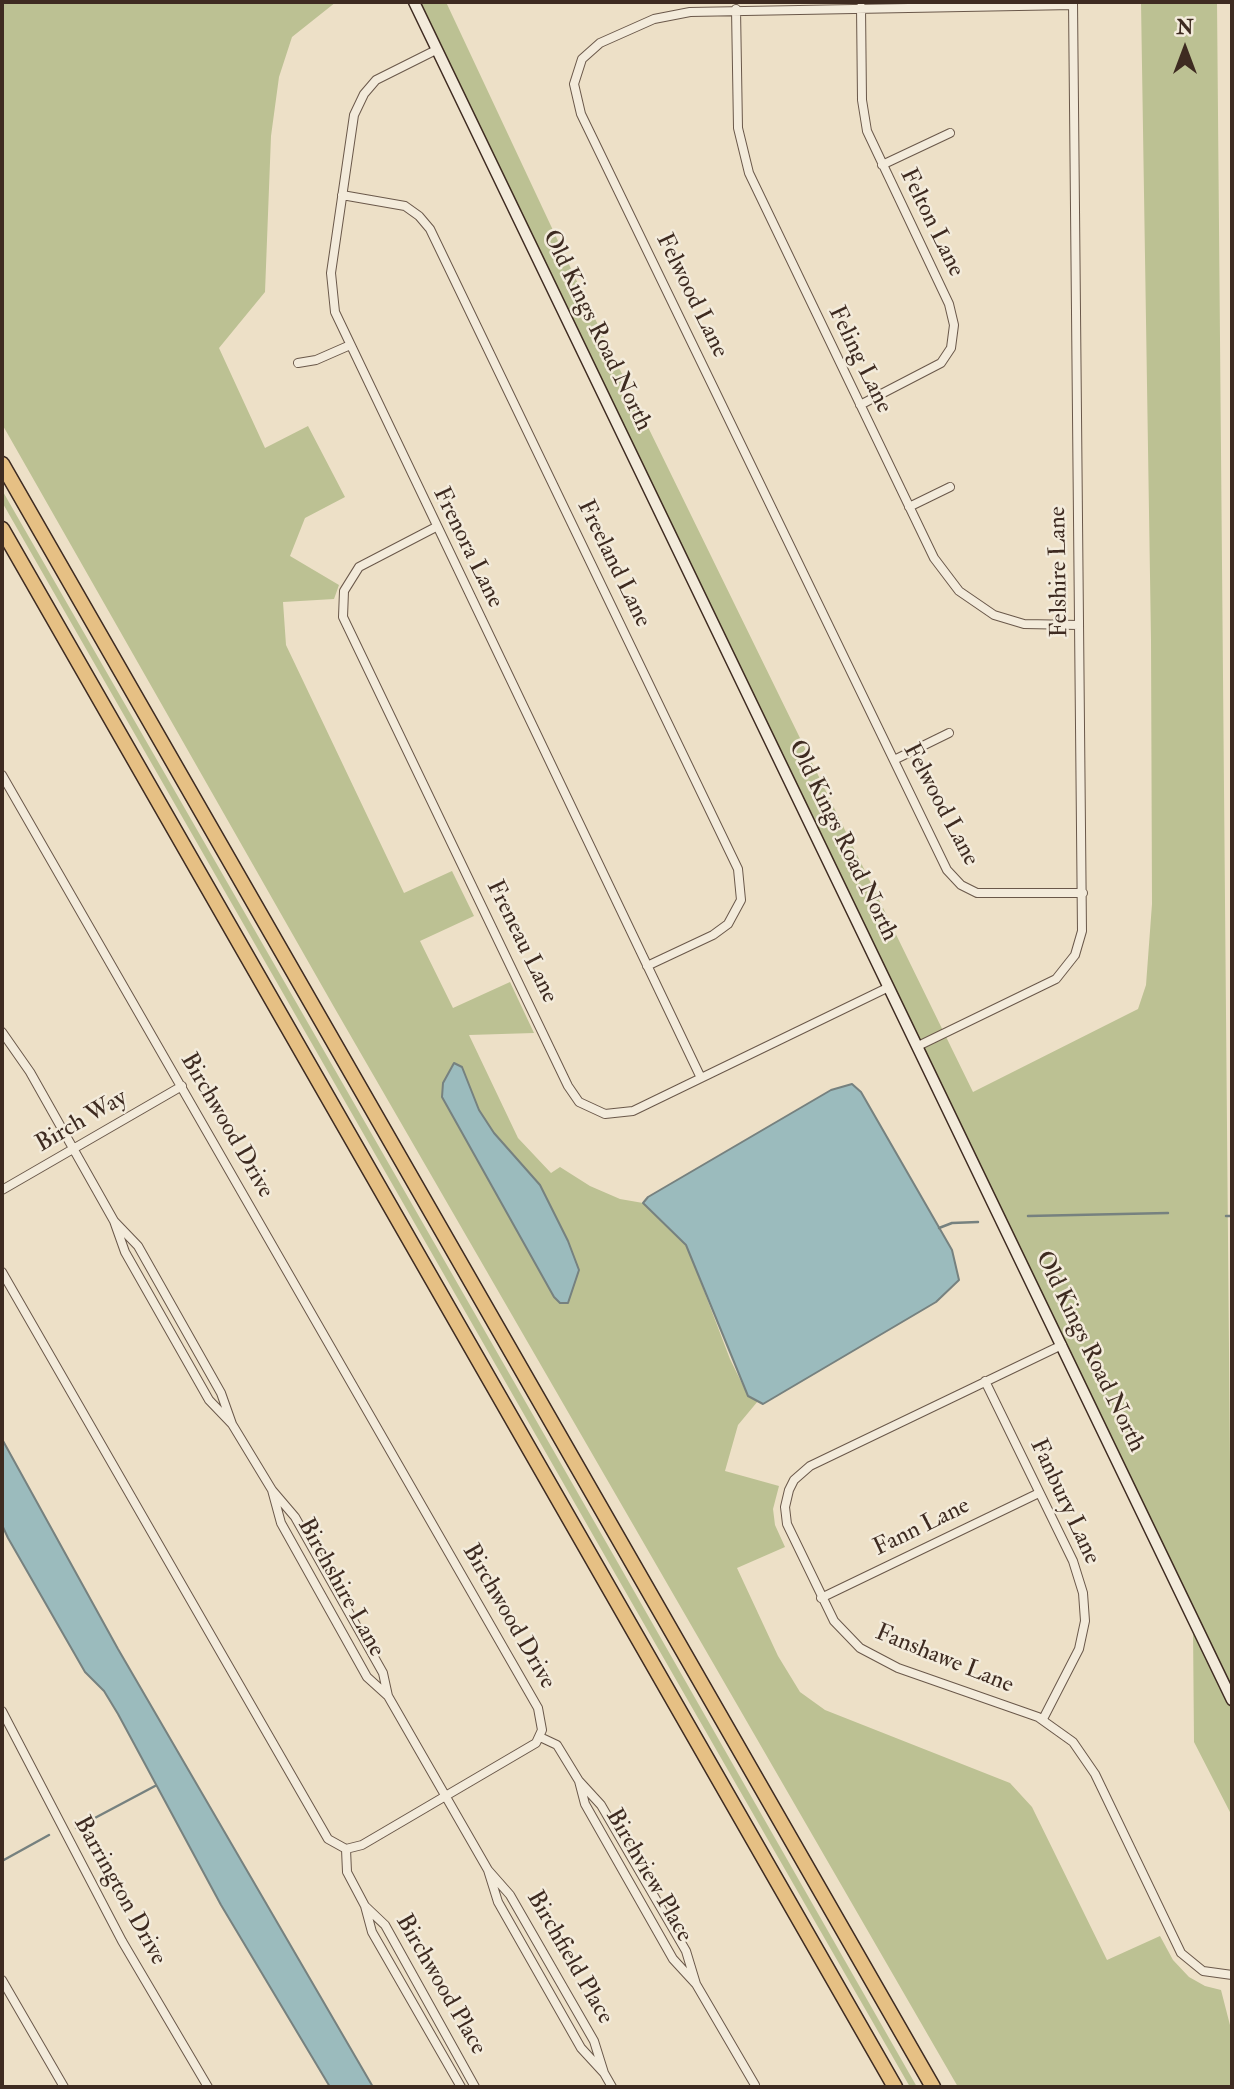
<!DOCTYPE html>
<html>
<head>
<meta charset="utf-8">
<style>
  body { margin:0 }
  #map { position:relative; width:1234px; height:2089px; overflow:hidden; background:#ede0c7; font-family:"IM FELL Double Pica",serif }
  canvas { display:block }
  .frame { position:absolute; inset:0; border:4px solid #3e2b21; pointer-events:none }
  .north { position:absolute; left:1150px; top:14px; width:70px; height:70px; -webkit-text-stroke:5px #f3ebdb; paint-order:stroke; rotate:0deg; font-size:19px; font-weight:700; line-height:28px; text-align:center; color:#3e2b21 }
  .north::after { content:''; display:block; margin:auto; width:24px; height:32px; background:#3e2b21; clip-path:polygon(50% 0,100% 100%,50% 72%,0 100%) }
</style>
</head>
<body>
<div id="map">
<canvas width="1234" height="2089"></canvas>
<div class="frame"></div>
<div class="north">N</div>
</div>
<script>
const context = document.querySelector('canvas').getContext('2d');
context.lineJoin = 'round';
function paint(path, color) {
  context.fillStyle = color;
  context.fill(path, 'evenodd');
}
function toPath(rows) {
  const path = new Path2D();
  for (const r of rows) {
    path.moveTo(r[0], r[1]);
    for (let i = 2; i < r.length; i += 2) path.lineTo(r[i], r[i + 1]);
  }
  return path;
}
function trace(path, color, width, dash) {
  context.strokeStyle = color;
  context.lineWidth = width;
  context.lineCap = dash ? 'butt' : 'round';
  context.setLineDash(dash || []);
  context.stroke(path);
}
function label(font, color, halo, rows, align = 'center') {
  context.font = font + ' "IM FELL Double Pica",serif';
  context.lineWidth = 5;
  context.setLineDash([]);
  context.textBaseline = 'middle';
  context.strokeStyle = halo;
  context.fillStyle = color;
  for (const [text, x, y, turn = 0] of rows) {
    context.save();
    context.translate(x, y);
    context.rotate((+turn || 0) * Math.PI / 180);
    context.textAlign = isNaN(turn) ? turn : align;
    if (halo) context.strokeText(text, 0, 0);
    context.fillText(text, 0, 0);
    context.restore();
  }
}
paint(toPath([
  [2,2,336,2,292,37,279,77,271,136,265,292,219,348,265,448,308,426,345,497,305,518,290,556,339,585,334,599,283,602,286,645,404,893,452,871,474,916,420,941,453,1008,510,982,534,1033,469,1035,518,1138,551,1173,560,1167,590,1186,620,1199,643,1203,680,1237,688,1249,730,1359,748,1396,758,1401,738,1425,725,1471,779,1486,773,1509,775,1525,785,1547,737,1568,778,1656,800,1692,825,1710,1010,1783,1032,1807,1107,1960,1160,1936,1173,1960,1189,1977,1205,1986,1221,1990,1232,2033,1232,2087,958,2087,334,1007,2,424],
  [420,2,446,2,581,290,973,1092,1138,1009,1146,985,1152,904,1151,639,1141,2,1217,2,1232,1687],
  [2,490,618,1563,917,2087,910,2087,609,1563,2,502],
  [1193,1627,1232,1709,1232,1816,1194,1742]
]), '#bcc193');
const water = toPath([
  [454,1063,462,1067,479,1110,494,1133,540,1185,568,1241,579,1270,568,1303,560,1303,554,1297,442,1097,443,1083,454,1063],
  [852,1084,861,1092,952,1250,959,1280,936,1302,763,1404,748,1396,686,1245,643,1203,648,1197,831,1090,852,1084],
  [2,1439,118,1649,373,2087,330,2087,221,1905,118,1714,104,1691,85,1672,8,1538,2,1525,2,1439]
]);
paint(water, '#9bbbbd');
trace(water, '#76817f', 2);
trace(toPath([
  [1028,1216,1168,1213],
  [1226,1216,1232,1216],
  [939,1228,952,1223,978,1222],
  [76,1828,155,1786],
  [2,1861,49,1835]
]), '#76817f', 2.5);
const street = toPath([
  [1073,5,690,12,654,19,600,43,582,59,574,84,581,114,947,870,961,885,977,893,1083,893],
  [736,9,738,128,749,173,934,558,959,591,994,615,1024,624,1079,625],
  [436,50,376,80,364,94,354,115,331,273,335,312,701,1078],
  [882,165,950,133],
  [342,195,405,206,419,216,430,229,738,869,741,900,728,924,713,935,647,966],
  [298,363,316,360,348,346],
  [860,405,941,363,951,348,954,325,949,304,867,131,862,100,861,7],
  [909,507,950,487],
  [436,527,359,567,344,591,343,617,568,1086,579,1102,605,1114,633,1111,889,987],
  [894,760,949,733],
  [2,775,538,1708,542,1730,536,1743,362,1845,346,1849,328,1839,2,1272],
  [2,1032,30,1072,114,1221],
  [918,1046,1056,979,1075,955,1082,931,1073,2],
  [2,1190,182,1086],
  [1062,1345,810,1466,794,1480,789,1490,785,1507,787,1524,834,1621,860,1648,898,1668,1038,1717,1073,1742,1095,1774,1181,1953,1203,1971,1232,1975],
  [985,1381,1073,1561,1083,1593,1085,1621,1079,1649,1043,1719],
  [232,1424,221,1393,138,1246,114,1221,125,1252,209,1400,232,1424,272,1490,295,1517,383,1673,388,1696,367,1677,281,1523,272,1490],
  [821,1598,1039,1493],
  [388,1696,488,1870],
  [2,1711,122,1941,208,2087],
  [540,1737,557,1745,579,1781],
  [346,1849,347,1872,365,1906],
  [2,1980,64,2087],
  [696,1984,686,1951,601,1805,579,1781,585,1804,673,1959,696,1984,755,2085],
  [604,2073,581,2048,498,1902,488,1870,510,1895,594,2041,604,2073,612,2087],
  [461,2087,372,1932,365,1906,385,1925,475,2087]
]);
const secondary = toPath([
  [414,2,1232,1700]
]);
const highway = toPath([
  [2,464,933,2087],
  [2,529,895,2087]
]);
trace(street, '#6a584a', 10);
trace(secondary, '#3e2b21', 13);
trace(highway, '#3e2b21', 17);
trace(street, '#f3ebdb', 8);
trace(secondary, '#f3ebdb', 10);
trace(highway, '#e6c084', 14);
label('24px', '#3e2b21', '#f3ebdb', [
  ["Felton Lane",931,223,64],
  ["Felwood Lane",691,296,64],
  ["Old Kings Road North",596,331,64],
  ["Feling Lane",859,360,64],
  ["Frenora Lane",467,548,64],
  ["Freeland Lane",613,564,64],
  ["Felshire Lane",1060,572,-91],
  ["Felwood Lane",940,805,62],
  ["Old Kings Road North",842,841,64],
  ["Freneau Lane",521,942,64],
  ["Birch Way",82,1122,-30],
  ["Birchwood Drive",226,1126,60],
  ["Old Kings Road North",1089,1352,64],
  ["Fanbury Lane",1064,1502,65],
  ["Fann Lane",922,1528,-26],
  ["Birchshire Lane",340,1588,61],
  ["Birchwood Drive",508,1617,60],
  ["Fanshawe Lane",944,1660,22],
  ["Birchview Place",648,1876,60],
  ["Barrington Drive",119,1891,61],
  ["Birchfield Place",569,1958,60],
  ["Birchwood Place",440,1985,60]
]);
</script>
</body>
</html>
